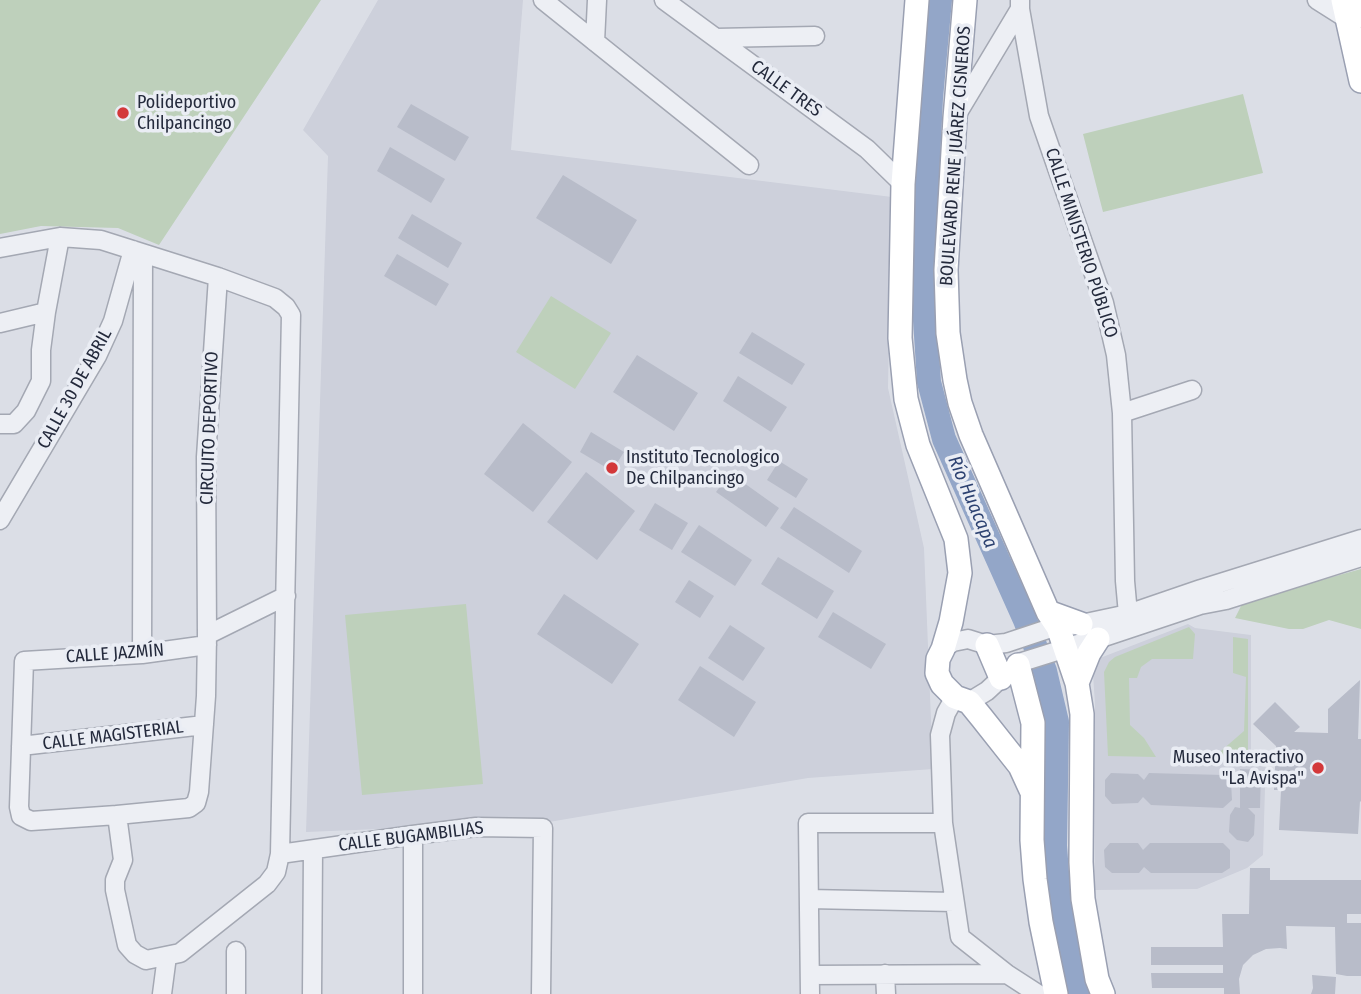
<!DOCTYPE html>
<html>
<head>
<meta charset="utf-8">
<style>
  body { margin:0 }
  canvas { display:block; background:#dbdee6 }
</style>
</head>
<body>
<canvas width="1361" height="994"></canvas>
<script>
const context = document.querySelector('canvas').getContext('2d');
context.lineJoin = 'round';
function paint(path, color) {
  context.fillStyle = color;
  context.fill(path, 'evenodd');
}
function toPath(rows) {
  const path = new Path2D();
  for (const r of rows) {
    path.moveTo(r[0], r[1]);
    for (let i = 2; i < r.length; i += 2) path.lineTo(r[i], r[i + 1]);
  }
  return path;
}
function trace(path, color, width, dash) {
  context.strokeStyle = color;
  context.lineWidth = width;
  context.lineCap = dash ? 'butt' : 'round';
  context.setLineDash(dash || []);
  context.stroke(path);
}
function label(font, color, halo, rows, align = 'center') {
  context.font = font + ' "Fira Sans Condensed",sans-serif';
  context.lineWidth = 7;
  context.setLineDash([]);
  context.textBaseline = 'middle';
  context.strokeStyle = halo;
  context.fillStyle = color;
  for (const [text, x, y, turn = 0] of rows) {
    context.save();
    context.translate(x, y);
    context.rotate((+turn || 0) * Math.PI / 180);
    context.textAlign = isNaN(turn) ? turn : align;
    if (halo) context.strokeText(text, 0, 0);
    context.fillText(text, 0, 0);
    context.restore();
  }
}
paint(toPath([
  [378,0,523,0,511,150,892,197,888,388,924,548,933,769,808,778,549,822,306,832,328,156,303,130],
  [1188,624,1195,628,1251,635,1251,754,1266,755,1263,855,1247,868,1197,889,1095,890,1094,787,1095,704,1093,674,1096,664,1100,658]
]), '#cdd0db');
paint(toPath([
  [0,0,321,0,159,245,118,228,41,226,0,234],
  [1243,94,1263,173,1103,212,1083,134],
  [551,296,611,333,575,389,516,352],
  [1361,569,1361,629,1329,620,1303,629,1289,629,1235,618,1241,606,1246,601],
  [466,604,483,784,362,795,345,615],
  [1189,627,1195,634,1193,659,1152,659,1141,667,1137,678,1129,678,1130,725,1144,738,1156,757,1108,756,1104,672,1109,662,1115,657],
  [1233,637,1248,639,1248,755,1214,757,1244,731,1246,677,1233,673]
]), '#bed0bb');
trace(toPath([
  [940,0,931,98,924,246,925,320,929,382,944,439,1025,620,1045,671,1057,722,1055,846,1058,886,1074,980,1078,994]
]), '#93a6c8', 24);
paint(toPath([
  [411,104,469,137,455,161,397,127],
  [390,147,445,179,431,203,377,171],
  [563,175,637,220,611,264,536,218],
  [412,214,462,243,448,268,398,238],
  [397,254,449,284,436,306,384,276],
  [752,332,805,364,792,385,739,353],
  [637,355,698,393,674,431,613,392],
  [738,376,787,407,771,432,723,401],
  [523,423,572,462,533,512,484,474],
  [591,432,624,452,612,471,580,452],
  [779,461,808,479,796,498,767,480],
  [586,472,635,511,597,560,547,522],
  [730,473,779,508,766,527,716,492],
  [655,503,688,523,672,550,639,530],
  [794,507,862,551,849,573,780,528],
  [699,525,752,560,735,586,681,552],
  [778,557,834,591,817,619,761,584],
  [689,580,714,596,700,618,675,602],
  [564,594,639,644,612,684,537,634],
  [833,612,886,644,871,669,818,637],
  [730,625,765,648,743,681,708,658],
  [700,666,756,702,734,737,678,700],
  [1360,680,1358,739,1361,739,1361,802,1360,801,1358,834,1279,830,1281,790,1274,790,1276,746,1253,724,1275,702,1300,727,1294,732,1328,733,1328,709],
  [1240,769,1261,770,1260,808,1248,808,1255,815,1254,835,1248,842,1237,840,1229,832,1230,815,1235,807,1240,808],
  [1111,773,1138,774,1144,780,1149,773,1223,775,1231,782,1232,800,1223,808,1151,805,1143,797,1138,803,1112,804,1105,796,1105,780],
  [1110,843,1138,843,1143,850,1150,843,1223,843,1230,850,1230,868,1222,873,1151,873,1144,867,1139,873,1112,873,1105,867,1104,850],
  [1250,868,1270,868,1270,880,1361,880,1361,914,1347,914,1347,923,1361,923,1361,976,1347,976,1336,974,1335,927,1286,926,1287,949,1280,948,1266,949,1253,955,1243,965,1239,979,1240,994,1224,994,1224,988,1152,988,1151,973,1223,973,1223,965,1151,965,1151,947,1223,947,1222,914,1249,914],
  [1312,975,1336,977,1335,994,1311,994,1313,988]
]), '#b8bcc9');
const minor = toPath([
  [543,0,749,165],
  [664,0,867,149,903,184],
  [1020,0,1020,9,1039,116,1104,303,1116,355,1122,413,1125,581,1128,614],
  [1317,0,1347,19],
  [716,38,815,36],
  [595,42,597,0],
  [957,114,1020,9],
  [0,248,60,237,101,240,218,277,275,298,286,307,291,315,280,854,276,872,267,884,180,953,146,960,135,954,127,945,115,890,115,880,123,860,117,815],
  [0,323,46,312],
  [1122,413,1192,390],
  [0,424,14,424,26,411,41,381,41,350,46,312,60,237],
  [0,520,97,356,113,321,133,250],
  [207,635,286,596],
  [207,645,142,654,24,661,19,807,21,816,31,821,117,815,189,808,196,803,199,792,206,696,207,635,206,457,218,277],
  [943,649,953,642,968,639,987,645,1006,643,1048,629,1081,624,1128,614,1201,589,1361,539],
  [142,654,143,254],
  [955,697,946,713,940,735,943,823,960,937,1007,974,1038,994],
  [969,702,987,691,1001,678,1022,662,1057,651,1066,647,1098,639,1200,605,1226,600,1361,557],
  [21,746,204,725],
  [280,854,413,835,476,827,543,828,541,994],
  [809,899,954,902],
  [236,951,236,994],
  [885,974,886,994],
  [811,975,1007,974],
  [162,994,167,956],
  [312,994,313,850],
  [413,994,413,835],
  [810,994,808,823,943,823]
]);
const major = toPath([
  [917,0,903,184,900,338,906,399,918,445,956,539,960,573,951,622,943,649,938,659,937,673,942,684,955,697,969,702,982,718,1020,766,1031,790],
  [965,0,955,118,946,270,948,333,955,380,960,403,971,435,1048,612,1058,627,1077,683,1082,714,1081,862,1083,899,1097,979,1103,994],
  [1343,0,1361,81],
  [1048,612,1081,624],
  [987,645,1001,678],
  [1018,665,1033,723,1032,840,1035,879,1041,922,1056,994],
  [1077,683,1089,653,1098,639]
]);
const highway = toPath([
  [1358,0,1361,14]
]);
trace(minor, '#a4a8b3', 21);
trace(major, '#9aa0b2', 26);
trace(highway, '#82899d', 30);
trace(minor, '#edeff4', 18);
trace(major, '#fff', 23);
trace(highway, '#fff', 26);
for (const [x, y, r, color] of [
  [123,113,7,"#d3383a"],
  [612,468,7,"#d3383a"],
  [1318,768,7,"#d3383a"]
]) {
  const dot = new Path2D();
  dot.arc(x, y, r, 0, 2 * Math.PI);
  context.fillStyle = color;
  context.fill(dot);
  trace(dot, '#eaedf4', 2.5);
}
label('18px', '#242a3c', '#eaedf4', [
  ["CALLE TRES",786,89,36],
  ["BOULEVARD RENE JUÁREZ CISNEROS",956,156,-86],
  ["CALLE MINISTERIO PÚBLICO",1081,243,72],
  ["CALLE 30 DE ABRIL",75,389,-61],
  ["CIRCUITO DEPORTIVO",210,428,-88],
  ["CALLE JAZMÍN",115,654,-4],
  ["CALLE MAGISTERIAL",113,736,-7],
  ["CALLE BUGAMBILIAS",411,837,-7]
]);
label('18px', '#242a3c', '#eaedf4', [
  ["Polideportivo",137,103],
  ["Chilpancingo",137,124],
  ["Instituto Tecnologico",626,458],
  ["De Chilpancingo",626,479],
  ["Museo Interactivo",1304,758,"right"],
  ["\"La Avispa\"",1304,779,"right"]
], 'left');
label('italic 19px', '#2d4271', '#eaedf4', [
  ["Río Huacapa",972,502,67]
]);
</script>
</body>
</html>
